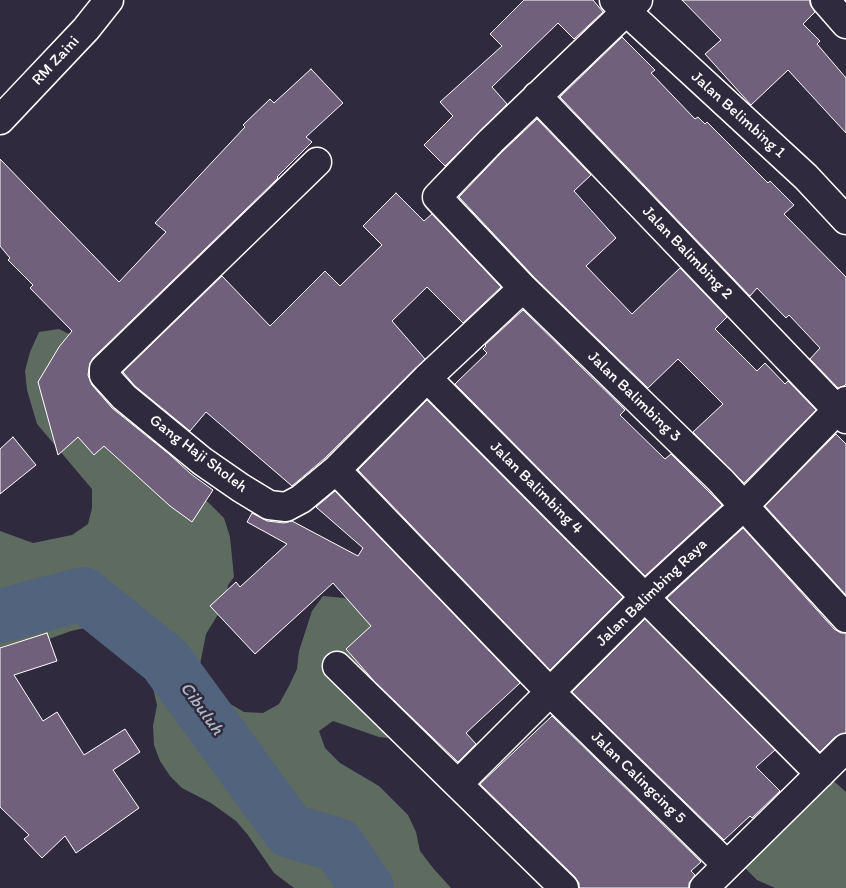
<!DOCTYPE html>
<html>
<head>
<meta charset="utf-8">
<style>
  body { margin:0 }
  canvas { display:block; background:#2f2a3d }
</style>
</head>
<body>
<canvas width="846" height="888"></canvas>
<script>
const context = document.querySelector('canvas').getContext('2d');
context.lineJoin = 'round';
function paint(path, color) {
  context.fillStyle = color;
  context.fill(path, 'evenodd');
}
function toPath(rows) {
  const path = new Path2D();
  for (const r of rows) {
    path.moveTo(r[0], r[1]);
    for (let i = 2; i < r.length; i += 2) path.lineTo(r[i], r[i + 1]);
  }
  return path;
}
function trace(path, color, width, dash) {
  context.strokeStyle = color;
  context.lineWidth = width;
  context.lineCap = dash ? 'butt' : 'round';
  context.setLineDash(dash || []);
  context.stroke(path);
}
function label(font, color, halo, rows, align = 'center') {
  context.font = font + ' Itim,sans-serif';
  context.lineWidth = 5;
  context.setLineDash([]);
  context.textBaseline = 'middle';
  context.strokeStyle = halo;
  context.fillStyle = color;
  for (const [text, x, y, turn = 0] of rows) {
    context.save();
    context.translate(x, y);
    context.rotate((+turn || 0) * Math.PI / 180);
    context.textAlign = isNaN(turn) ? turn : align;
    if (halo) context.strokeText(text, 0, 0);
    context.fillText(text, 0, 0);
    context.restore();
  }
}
paint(toPath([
  [59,329,94,346,112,358,127,375,139,395,152,402,174,438,181,475,192,491,209,503,224,518,230,537,234,577,228,585,225,603,206,634,198,675,210,692,244,712,263,713,279,704,289,686,297,669,299,651,312,611,323,596,344,598,383,613,421,719,413,735,398,739,379,737,333,721,319,731,325,748,340,763,379,786,408,815,416,832,420,851,433,868,451,888,294,888,274,873,248,835,236,821,211,803,182,788,170,776,160,761,154,745,153,726,157,705,153,688,144,667,134,649,123,637,106,630,89,627,71,631,21,649,0,655,0,531,33,543,72,535,88,524,92,508,92,489,37,424,27,390,25,371,30,352,39,332],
  [819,768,846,792,846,888,775,888,757,880,745,868,713,876]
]), '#5e6b60');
trace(toPath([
  [0,616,83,594,165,660,290,831,338,845,367,888]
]), '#52637d', 54);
const building = toPath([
  [524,0,593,0,603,12,574,39,558,23,492,87,507,104,445,166,424,145,453,116,440,102,502,46,490,34,524,0],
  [682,0,810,0,810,4,815,12,803,24,820,41,817,44,846,78,846,133,788,70,751,105,705,54,721,40,682,0],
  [622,37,655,70,651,73,695,119,698,117,705,124,707,122,768,183,770,181,794,205,784,214,846,277,846,384,844,386,838,388,810,359,820,348,789,315,786,318,757,288,750,296,560,97,622,37],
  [311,69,343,103,306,137,312,142,277,177,278,178,93,358,90,363,88,375,92,385,112,408,169,454,191,474,213,490,192,522,170,506,104,446,94,455,78,437,58,455,38,382,59,347,72,331,30,288,33,285,8,260,10,258,0,246,0,159,119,282,166,232,155,223,245,127,243,125,270,99,274,103,311,69],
  [537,119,591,175,574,191,616,238,586,266,632,314,680,268,727,317,715,329,757,371,765,363,785,384,788,381,816,410,744,483,693,432,723,404,678,359,648,388,534,277,459,197,502,152,537,119],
  [396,193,424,221,432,214,501,287,463,323,427,287,392,321,425,359,325,458,292,486,206,412,190,431,135,386,123,372,222,276,270,326,325,271,340,286,382,245,363,226,396,193],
  [523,310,625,410,620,415,665,459,671,454,722,505,645,576,455,384,487,353,483,349,486,346,485,345,523,310],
  [427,400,623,597,550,670,358,470,427,400],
  [836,434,846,444,846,595,765,506,836,434],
  [13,437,36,465,0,494,0,449,13,437],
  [335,491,520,683,466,733,476,744,458,762,374,681,346,649,371,626,333,583,255,654,210,606,236,582,240,587,287,544,247,522,252,513,267,521,284,523,292,521,358,556,363,548,316,507,335,491],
  [743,528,834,629,841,633,846,633,846,733,835,737,820,752,667,598,743,528],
  [645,619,775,750,756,767,780,791,752,818,750,816,724,840,572,692,645,619],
  [47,633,57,661,14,675,43,721,57,712,84,755,125,729,140,752,113,770,139,808,76,853,65,836,42,858,24,839,29,835,0,807,0,648,47,633],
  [552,716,701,862,691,871,695,875,689,883,689,888,579,888,579,883,575,877,480,784,552,716]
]);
paint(building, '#71607b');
trace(building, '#fff', 1);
const minor = toPath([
  [614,0,806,177,846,220],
  [638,0,491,141,437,197,523,288,721,481,846,618],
  [825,0,846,24],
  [537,96,846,419],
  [0,120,86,29,109,0],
  [317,162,104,369,104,375,124,397,202,461,241,488,269,505,286,507,301,499,336,470,427,378,523,288],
  [427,378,820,774],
  [336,470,550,692,727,865],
  [337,666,564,888],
  [458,784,645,597,744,506,846,401],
  [704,888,846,748]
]);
trace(minor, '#fff', 31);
trace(minor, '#2f2a3d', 28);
label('16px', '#fff', '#2f2a3d', [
  ["RM Zaini",56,61,-47],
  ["Jalan Belimbing 1",738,115,42],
  ["Jalan Balimbing 2",687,253,46],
  ["Jalan Balimbing 3",634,397,44],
  ["Gang Haji Sholeh",198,454,37],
  ["Jalan Balimbing 4",536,488,45],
  ["Jalan Balimbing Raya",652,593,-44],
  ["Jalan Calingcing 5",638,778,44]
]);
label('italic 18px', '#b1b9c4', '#2f2a3d', [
  ["Cibuluh",201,709,54]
]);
</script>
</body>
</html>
